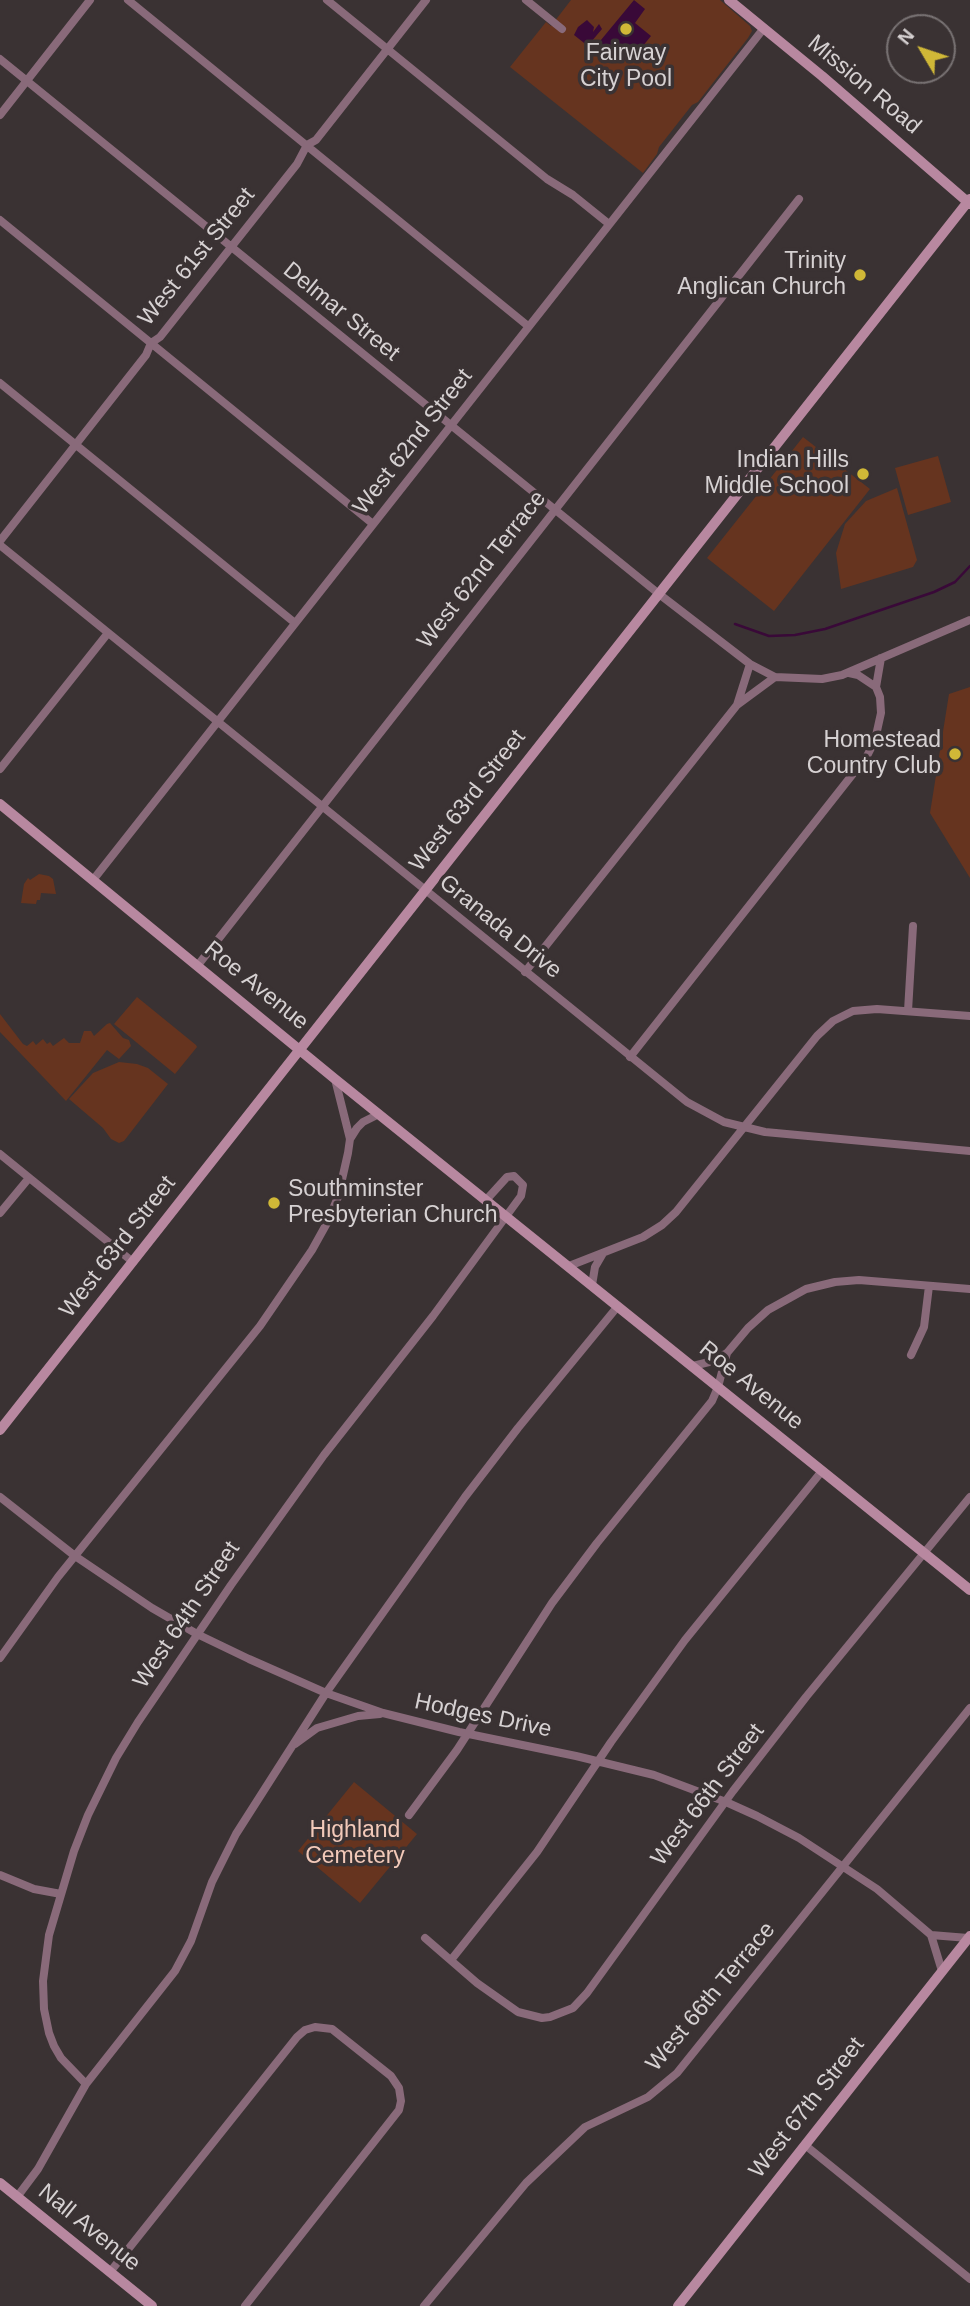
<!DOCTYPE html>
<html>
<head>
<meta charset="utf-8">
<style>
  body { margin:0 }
  #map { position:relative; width:970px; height:2306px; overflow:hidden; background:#3a3233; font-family:Arial,sans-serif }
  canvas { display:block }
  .north { position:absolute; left:886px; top:14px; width:70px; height:70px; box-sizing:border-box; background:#3a3233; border:2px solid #787273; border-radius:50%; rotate:309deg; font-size:19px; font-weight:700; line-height:28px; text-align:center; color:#d6d1d2 }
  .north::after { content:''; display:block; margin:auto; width:24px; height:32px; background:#d0b837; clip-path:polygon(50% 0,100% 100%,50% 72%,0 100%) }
</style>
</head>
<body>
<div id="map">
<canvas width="970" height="2306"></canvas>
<div class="north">N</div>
</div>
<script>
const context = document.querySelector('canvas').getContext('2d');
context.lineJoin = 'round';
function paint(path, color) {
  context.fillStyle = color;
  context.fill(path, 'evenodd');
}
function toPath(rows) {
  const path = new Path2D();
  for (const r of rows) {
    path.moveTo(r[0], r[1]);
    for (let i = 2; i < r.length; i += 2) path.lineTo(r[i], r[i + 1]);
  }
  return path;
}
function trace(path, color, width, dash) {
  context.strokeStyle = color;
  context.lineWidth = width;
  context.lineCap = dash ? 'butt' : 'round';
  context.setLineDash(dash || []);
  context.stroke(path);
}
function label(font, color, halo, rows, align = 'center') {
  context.font = font + ' Arial,sans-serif';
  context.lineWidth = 7;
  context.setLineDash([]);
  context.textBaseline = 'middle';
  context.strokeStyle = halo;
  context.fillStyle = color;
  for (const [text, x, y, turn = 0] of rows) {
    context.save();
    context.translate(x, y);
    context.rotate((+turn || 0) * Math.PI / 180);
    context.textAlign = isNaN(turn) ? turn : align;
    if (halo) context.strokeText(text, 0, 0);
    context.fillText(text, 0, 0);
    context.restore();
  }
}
paint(toPath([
  [571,0,720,0,750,26,752,31,748,38,698,102,692,105,659,147,657,154,643,173,510,67,546,22,551,26],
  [803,437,870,489,774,611,707,558],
  [938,456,951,502,908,515,895,468],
  [897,488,917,560,913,567,841,589,836,553,845,524,866,501],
  [970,687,970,878,930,813,949,694],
  [39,874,49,876,53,879,56,894,41,893,40,900,37,900,36,904,21,903,24,884,28,878,30,880],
  [137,997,196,1045,197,1047,175,1074,114,1024],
  [0,1014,23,1044,27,1046,33,1041,36,1045,43,1039,47,1044,50,1042,53,1046,64,1038,69,1043,80,1043,84,1031,91,1031,94,1036,107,1024,110,1023,123,1038,129,1040,131,1046,119,1059,107,1050,66,1101,0,1032],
  [119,1062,137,1064,148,1068,168,1084,124,1141,119,1143,111,1139,103,1128,69,1099,93,1073],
  [354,1782,417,1834,360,1903,298,1851]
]), '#66341f');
paint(toPath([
  [634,0,645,9,635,23,651,36,629,63,610,49,603,58,574,35,578,27,587,20,594,27,593,32,599,24,602,29,591,42,596,46]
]), '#390938');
trace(toPath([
  [735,624,769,636,795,635,825,629,934,592,955,582,970,566]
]), '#390938', 2.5);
trace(toPath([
  [128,0,528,326],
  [327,0,547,179,573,195,609,224],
  [526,0,562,29],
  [0,59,659,594,750,664,775,677,822,679,842,675,970,620],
  [0,115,90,0],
  [0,220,373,524],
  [0,383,295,623],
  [0,541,146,355,151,343,160,337,297,164,307,145,316,140,426,0],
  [0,545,687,1102,724,1122,765,1132,970,1151],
  [849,673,858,675,876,687],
  [737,705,750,664],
  [0,769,108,633],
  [93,880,764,28],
  [198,965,799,199],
  [525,972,737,705,775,677],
  [908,1011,913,926],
  [630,1057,867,756,875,740,881,713,880,697,876,687,881,658],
  [350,1139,357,1128,363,1122,379,1114],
  [0,1154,133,1262],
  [0,1213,29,1178],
  [569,1266,643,1237,662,1225,676,1212,817,1036,833,1021,853,1011,877,1009,970,1016],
  [592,1285,595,1267,602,1255],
  [911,1355,924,1327,929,1286],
  [693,1366,709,1362,727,1353,748,1328,768,1310,806,1289,835,1282,859,1280,970,1289],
  [0,1497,75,1556,152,1608,197,1634,249,1659,326,1693,383,1713,459,1732,576,1756,654,1775,726,1802,757,1816,799,1838,877,1889,931,1935,942,1971],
  [0,1658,58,1577,260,1326,312,1250,327,1223,338,1197,348,1153,350,1139,335,1079],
  [295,1744,317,1728,358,1716,380,1714],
  [409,1815,457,1750,552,1603,597,1543,712,1401,718,1387,727,1353],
  [0,1875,34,1889,61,1894],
  [931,1935,968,1938],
  [425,1938,477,1983,518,2012,542,2018,550,2017,573,2008,587,1993,733,1791,806,1697,970,1497],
  [451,1960,537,1852,611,1742,685,1640,822,1471],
  [86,2084,61,2058,54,2046,49,2033,44,2009,43,1981,49,1935,74,1851,88,1815,116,1758,138,1722,231,1585,324,1455,433,1316,521,1196,523,1185,514,1176,507,1177,487,1199],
  [805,2145,970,2279],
  [17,2197,38,2169,86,2084,175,1971,191,1941,212,1882,236,1834,326,1693,465,1497,518,1428,618,1306],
  [110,2272,297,2037,305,2030,315,2027,332,2029,391,2076,399,2088,401,2101,399,2110,245,2306],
  [424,2306,526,2183,585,2127,648,2097,677,2073,970,1708]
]), '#896a7a', 8);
trace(toPath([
  [729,0,822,76,970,204],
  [0,804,335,1079,970,1590],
  [0,1430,970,199],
  [0,2183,152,2306],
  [678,2306,970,1936]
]), '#b888a0', 10);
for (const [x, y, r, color] of [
  [626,29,7,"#d0b837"],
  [860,275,7,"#d0b837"],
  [863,474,7,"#d0b837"],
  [955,754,7,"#d0b837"],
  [274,1203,7,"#d0b837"]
]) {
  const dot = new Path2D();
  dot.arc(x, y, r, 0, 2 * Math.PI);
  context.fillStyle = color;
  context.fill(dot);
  trace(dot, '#3a3233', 2.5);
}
label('23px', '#d6d1d2', '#3a3233', [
  ["Fairway",626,54,"center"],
  ["City Pool",626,80,"center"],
  ["Trinity",846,262],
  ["Anglican Church",846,288],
  ["Indian Hills",849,461],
  ["Middle School",849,487],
  ["Homestead",941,741],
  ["Country Club",941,767],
  ["Southminster",288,1190,"left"],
  ["Presbyterian Church",288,1216,"left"]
], 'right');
label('23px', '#d6d1d2', '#3a3233', [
  ["Mission Road",864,85,40],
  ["West 61st Street",197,257,-51],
  ["Delmar Street",341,312,39],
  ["West 62nd Street",413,442,-52],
  ["West 62nd Terrace",482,570,-52],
  ["West 63rd Street",468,801,-52],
  ["Granada Drive",500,927,39],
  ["Roe Avenue",256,986,39],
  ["West 63rd Street",118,1247,-52],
  ["Roe Avenue",751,1386,39],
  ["West 64th Street",187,1615,-56],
  ["Hodges Drive",483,1716,12],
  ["West 66th Street",708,1795,-53],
  ["West 66th Terrace",711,1997,-50],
  ["West 67th Street",807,2108,-52],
  ["Nall Avenue",89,2228,39]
]);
label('23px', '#f2c9b9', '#3a3233', [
  ["Highland",355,1831],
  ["Cemetery",355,1857]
]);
</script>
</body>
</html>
